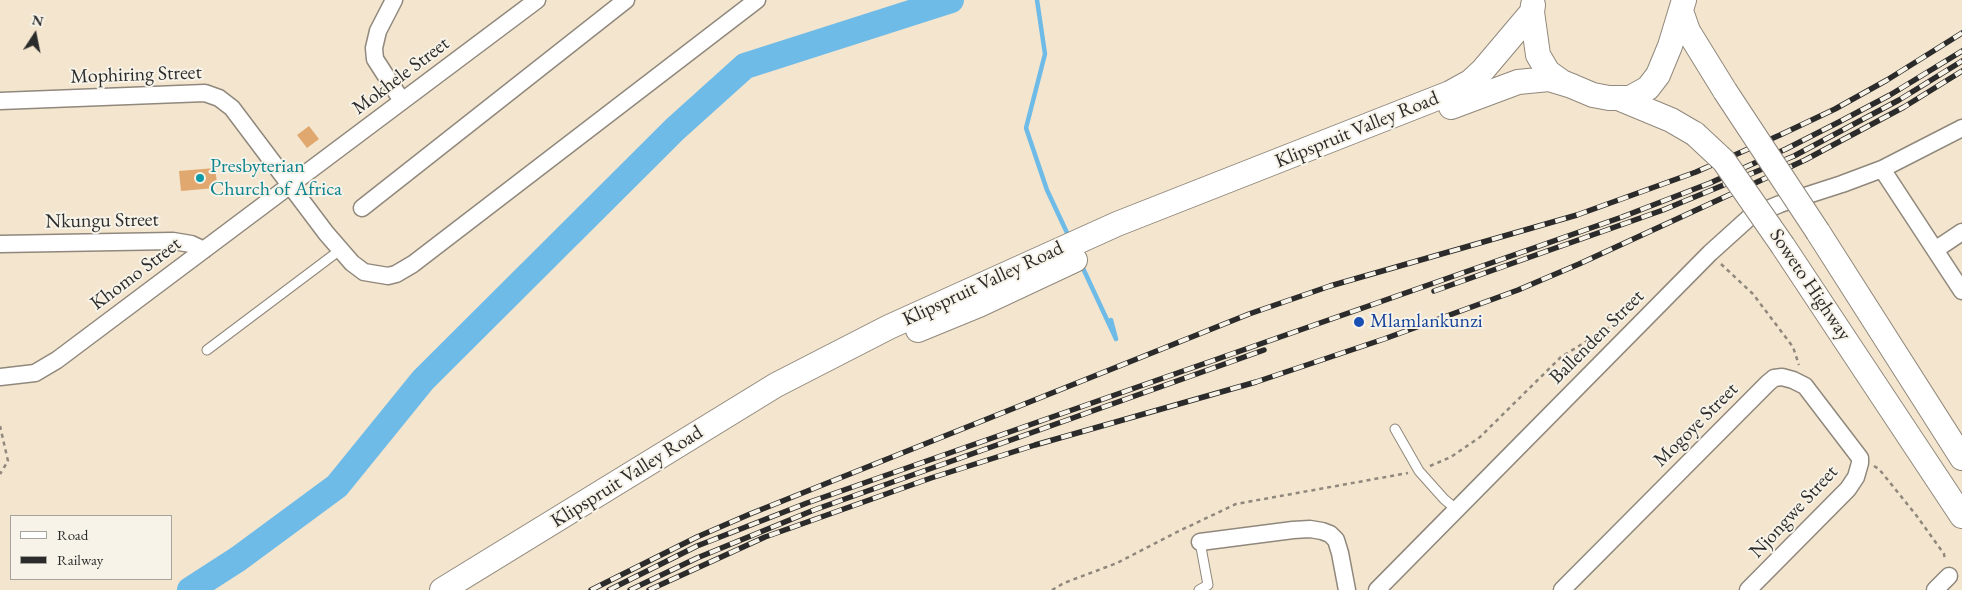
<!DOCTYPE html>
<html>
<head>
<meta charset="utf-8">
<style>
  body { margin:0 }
  #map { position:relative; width:1962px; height:590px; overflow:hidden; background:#f4e5ce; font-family:"EB Garamond",serif }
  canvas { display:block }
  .legend { position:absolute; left:10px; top:515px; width:162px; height:65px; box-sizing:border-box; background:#f7f3e8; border:1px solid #a5a39c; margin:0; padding:6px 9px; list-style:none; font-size:15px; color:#2b2b2b }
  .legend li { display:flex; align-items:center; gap:10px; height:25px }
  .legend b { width:25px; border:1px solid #a5a39c }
  .north { position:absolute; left:10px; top:10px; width:50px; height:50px; -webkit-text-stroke:4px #f7f3e8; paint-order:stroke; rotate:11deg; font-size:14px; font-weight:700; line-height:20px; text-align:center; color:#2b2b2b }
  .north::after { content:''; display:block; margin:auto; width:18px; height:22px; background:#2b2b2b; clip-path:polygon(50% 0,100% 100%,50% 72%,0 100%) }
</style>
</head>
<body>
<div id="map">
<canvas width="1962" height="590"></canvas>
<ul class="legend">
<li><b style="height:6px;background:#fff"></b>Road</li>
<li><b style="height:6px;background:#2b2b2b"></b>Railway</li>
</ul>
<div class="north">N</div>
</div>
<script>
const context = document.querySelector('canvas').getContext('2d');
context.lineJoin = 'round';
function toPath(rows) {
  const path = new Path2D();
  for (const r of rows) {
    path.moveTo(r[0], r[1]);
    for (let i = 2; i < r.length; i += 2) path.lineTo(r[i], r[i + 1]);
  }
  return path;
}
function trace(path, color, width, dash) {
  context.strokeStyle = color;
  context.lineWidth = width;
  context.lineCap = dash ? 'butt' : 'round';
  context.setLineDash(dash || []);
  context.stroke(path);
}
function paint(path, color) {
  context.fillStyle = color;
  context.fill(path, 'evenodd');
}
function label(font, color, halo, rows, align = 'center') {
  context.font = font + ' "EB Garamond",serif';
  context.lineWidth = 4;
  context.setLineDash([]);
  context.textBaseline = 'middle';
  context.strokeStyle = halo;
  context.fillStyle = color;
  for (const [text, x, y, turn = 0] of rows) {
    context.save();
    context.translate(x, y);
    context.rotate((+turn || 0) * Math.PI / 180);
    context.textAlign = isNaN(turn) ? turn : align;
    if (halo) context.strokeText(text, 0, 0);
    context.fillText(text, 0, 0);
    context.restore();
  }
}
trace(toPath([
  [1037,0,1045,54,1026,128,1047,190,1069,237],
  [1081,264,1116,339,1111,320]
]), '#6fbbe8', 4.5);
trace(toPath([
  [190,590,238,559,337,486,423,380,675,129,745,66,951,0]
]), '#6fbbe8', 26);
paint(toPath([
  [309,126,319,139,307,148,297,135],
  [215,168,217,183,215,183,215,188,181,191,179,171]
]), '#e0a86e');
const service = toPath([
  [207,350,340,250],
  [1395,429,1419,471,1444,499,1457,510],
  [1199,590,1208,585,1200,542]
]);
const minor = toPath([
  [394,0,378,31,374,48,375,59,402,101],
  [0,101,205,93,219,98,232,108,326,233,352,263,364,272,388,276,396,274,413,264,757,0],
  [1882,169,1962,291],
  [362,208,626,0],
  [0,244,173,241,191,244,204,250],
  [1935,250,1962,232],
  [0,377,35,373,57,360,537,0],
  [1200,542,1293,530,1310,529,1322,531,1330,534,1336,540,1340,553,1347,590],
  [1377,590,1710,253,1751,216,1780,204,1842,184,1882,169,1962,128],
  [1562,590,1768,383,1774,378,1782,377,1793,380,1805,386,1860,458,1860,463,1856,477,1848,489,1748,590],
  [1935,590,1949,576]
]);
const secondary = toPath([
  [1533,5,1532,12,1538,55,1548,72,1562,82,1593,95,1609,98,1630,98,1648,88,1658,75,1670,46,1684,0],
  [1681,11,1688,31,1725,91],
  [1618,98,1671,120,1695,134],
  [1451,107,1518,82,1549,79,1572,86],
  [1818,232,1962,458],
  [1783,246,1962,516],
  [918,330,979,305,1075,260],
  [442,590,776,385,889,327,1117,224,1450,93,1470,82,1483,70,1532,12]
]);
trace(service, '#90887c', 11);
trace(minor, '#90887c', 19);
trace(secondary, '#90887c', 26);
trace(toPath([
  [1721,264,1753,294,1793,347,1799,365],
  [0,426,8,461,0,474],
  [1430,466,1451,457,1480,437,1561,357,1618,322],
  [1874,466,1879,469,1916,515,1944,554,1945,561],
  [1052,590,1064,583,1117,563,1177,532,1236,504,1408,473]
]), '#90887c', 2.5, [4, 4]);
trace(service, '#fff', 9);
trace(minor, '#fff', 16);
trace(secondary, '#fff', 24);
const rail = toPath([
  [1434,291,1663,210,1794,156,1899,100,1962,61],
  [591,590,697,537,750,514,1249,314,1330,286,1577,215,1696,172,1780,135,1835,109,1887,80,1962,33],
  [609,590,697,546,807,503,1622,217,1710,183,1786,149,1839,122,1890,95,1962,51],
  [630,590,697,558,814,510,1264,350],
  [649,590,765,537,931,478,1035,445,1256,382,1384,339,1518,290,1579,264,1805,160,1904,107,1962,71]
]);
trace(rail, '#2b2b2b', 5.5);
trace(rail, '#f7f3e8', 4, [11]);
const secondaryBridge = toPath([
  [1725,91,1818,232],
  [1695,134,1724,161,1783,246]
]);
trace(secondaryBridge, '#90887c', 26, []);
trace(secondaryBridge, '#fff', 24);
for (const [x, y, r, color] of [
  [200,178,5,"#0f9aa8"],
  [1359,322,6,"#1a4fb4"]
]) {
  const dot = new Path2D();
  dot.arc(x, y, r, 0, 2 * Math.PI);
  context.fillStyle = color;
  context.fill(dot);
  trace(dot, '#f7f3e8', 2);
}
label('20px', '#2b2b2b', '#f7f3e8', [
  ["Mophiring Street",136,75,-2],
  ["Mokhele Street",401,76,-37],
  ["Klipspruit Valley Road",1357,130,-22],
  ["Nkungu Street",102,221,-1],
  ["Khomo Street",136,274,-37],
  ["Klipspruit Valley Road",983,284,-25],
  ["Soweto Highway",1810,285,56],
  ["Ballenden Street",1597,337,-45],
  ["Mogoye Street",1696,425,-45],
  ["Klipspruit Valley Road",627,477,-32],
  ["Njongwe Street",1794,512,-47]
]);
label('20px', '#0d838f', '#f7f3e8', [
  ["Presbyterian",210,167],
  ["Church of Africa",210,190]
], 'left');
label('20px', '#164399', '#f7f3e8', [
  ["Mlamlankunzi",1370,322]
], 'left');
</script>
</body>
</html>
